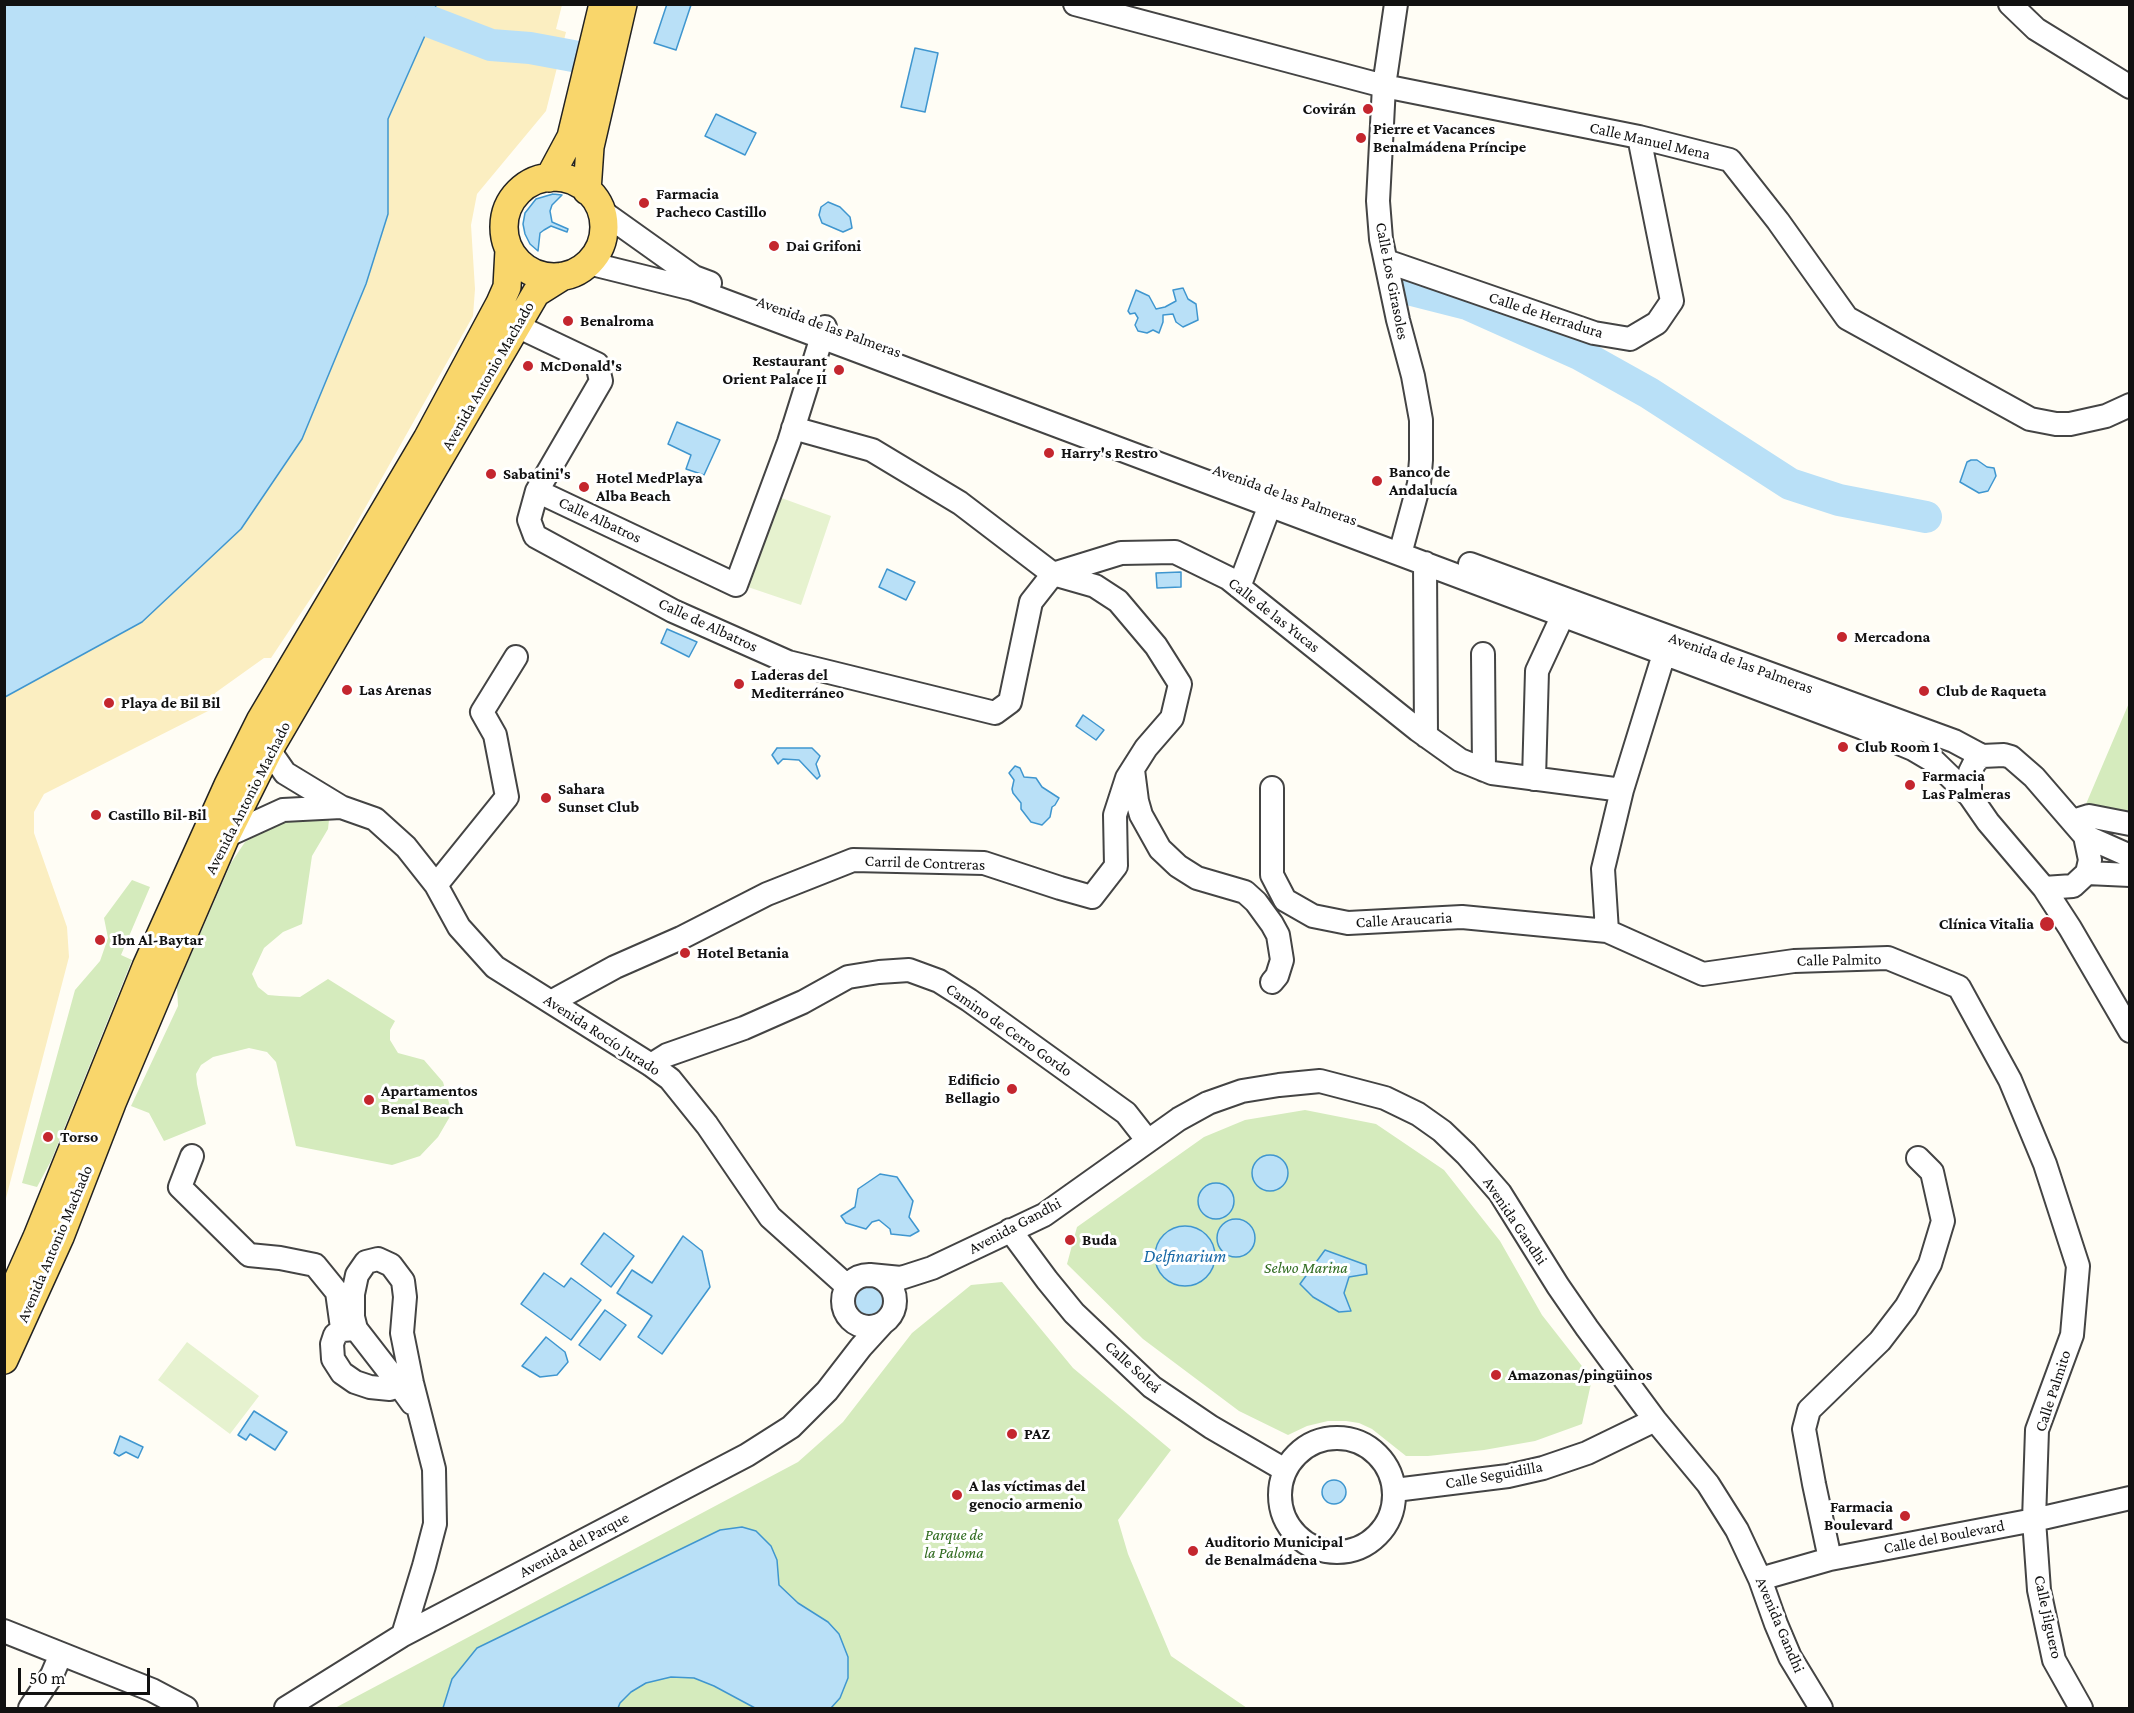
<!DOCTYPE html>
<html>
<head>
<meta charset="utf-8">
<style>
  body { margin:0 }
  #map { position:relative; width:2134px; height:1713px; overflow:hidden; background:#fffdf5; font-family:"Crimson Pro",serif }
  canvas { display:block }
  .frame { position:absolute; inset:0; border:6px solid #111; pointer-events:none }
  .scale { position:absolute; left:18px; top:1668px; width:132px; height:27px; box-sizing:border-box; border:3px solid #111; border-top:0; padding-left:8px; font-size:18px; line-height:21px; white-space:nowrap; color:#111; -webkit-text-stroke:4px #fff; paint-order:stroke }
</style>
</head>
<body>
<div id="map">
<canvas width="2134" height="1713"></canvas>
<div class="frame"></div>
<div class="scale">50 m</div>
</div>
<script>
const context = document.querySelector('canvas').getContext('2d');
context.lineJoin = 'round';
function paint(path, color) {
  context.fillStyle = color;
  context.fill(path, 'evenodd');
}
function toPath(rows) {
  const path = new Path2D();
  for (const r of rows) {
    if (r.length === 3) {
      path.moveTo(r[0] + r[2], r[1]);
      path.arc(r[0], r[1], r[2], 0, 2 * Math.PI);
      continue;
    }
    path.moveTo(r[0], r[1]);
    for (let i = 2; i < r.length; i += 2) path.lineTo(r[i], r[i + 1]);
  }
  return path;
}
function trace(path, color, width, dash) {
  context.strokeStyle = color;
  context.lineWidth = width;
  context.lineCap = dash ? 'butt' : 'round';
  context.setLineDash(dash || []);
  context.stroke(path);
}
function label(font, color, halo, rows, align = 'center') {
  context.font = font + ' "Crimson Pro",serif';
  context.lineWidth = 6;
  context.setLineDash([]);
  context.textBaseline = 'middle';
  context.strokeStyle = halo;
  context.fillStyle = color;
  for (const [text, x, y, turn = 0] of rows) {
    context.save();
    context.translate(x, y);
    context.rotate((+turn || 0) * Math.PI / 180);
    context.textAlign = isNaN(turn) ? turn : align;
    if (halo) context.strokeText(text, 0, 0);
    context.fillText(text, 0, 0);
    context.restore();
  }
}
paint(toPath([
  [2129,703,2129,813,2086,804],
  [298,817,329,820,328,829,312,856,302,924,283,932,264,948,252,974,258,987,268,995,280,996,300,997,328,979,395,1021,390,1030,390,1040,398,1053,424,1060,443,1082,452,1113,438,1137,420,1156,392,1165,296,1146,276,1062,267,1052,249,1048,213,1057,201,1065,196,1074,197,1084,206,1124,164,1141,149,1113,131,1106,178,1006,177,987,231,863,245,842,269,828],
  [132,880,150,887,121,955,132,960,51,1161,37,1187,22,1183,75,990,100,961,108,938,104,918],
  [1305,1110,1376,1124,1444,1170,1500,1241,1542,1315,1592,1379,1582,1424,1535,1441,1484,1450,1428,1456,1406,1456,1372,1429,1359,1423,1346,1421,1328,1421,1307,1426,1288,1435,1239,1411,1143,1339,1067,1264,1077,1227,1204,1137,1245,1120],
  [1002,1282,1073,1368,1171,1450,1118,1520,1128,1554,1171,1656,1247,1708,335,1708,798,1462,843,1422,912,1333,971,1285]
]), '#d5ebbd');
paint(toPath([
  [436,5,562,5,556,29,566,32,546,111,477,194,471,225,475,289,473,316,333,565,271,658,264,658,215,693,212,709,44,794,34,812,34,833,67,927,69,957,5,1202,5,697,142,622,241,529,366,284,388,214,388,119,431,22]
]), '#fbeec1');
paint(toPath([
  [776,496,831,516,801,605,745,586],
  [187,1342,259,1396,230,1434,158,1380]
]), '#e6f2cf');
const water = toPath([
  [5,4,436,5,431,22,388,119,388,214,366,284,302,439,241,529,142,622,5,697,5,4],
  [667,4,691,5,676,50,654,43,667,4],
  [915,48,938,53,925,112,901,107,915,48],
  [716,114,756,133,745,155,705,136,716,114],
  [553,194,562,195,552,205,550,211,552,222,568,229,567,232,551,226,544,230,540,233,538,251,530,244,525,234,523,224,525,213,536,199,553,194],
  [828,202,840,207,850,217,852,228,843,232,822,223,819,215,821,207,828,202],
  [1183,288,1188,299,1196,304,1198,320,1183,327,1176,322,1173,314,1163,315,1163,322,1159,333,1153,330,1147,333,1138,331,1135,325,1138,318,1135,313,1130,314,1128,311,1136,290,1149,296,1156,309,1165,307,1176,301,1173,290,1183,288],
  [677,422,720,440,704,475,686,469,691,455,668,444,677,422],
  [1971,460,1977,460,1987,467,1994,468,1996,476,1988,491,1979,493,1960,482,1967,462,1971,460],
  [887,569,915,582,906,600,879,587,887,569],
  [1181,572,1181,587,1157,588,1156,573,1181,572],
  [667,629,697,642,689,657,661,643,667,629],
  [1083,715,1104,730,1096,740,1076,726,1083,715],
  [777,748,812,748,820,756,816,764,820,776,817,779,799,760,783,759,778,764,772,755,777,748],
  [1015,766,1020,768,1024,777,1036,778,1042,787,1059,798,1055,805,1052,807,1050,817,1042,825,1031,822,1021,809,1021,803,1013,793,1012,789,1014,780,1009,773,1015,766],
  [1270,1173,18],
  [880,1174,897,1177,913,1201,909,1217,919,1231,910,1236,891,1234,890,1229,879,1220,872,1222,866,1229,846,1223,841,1216,855,1207,858,1189,880,1174],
  [1216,1201,18],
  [1236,1238,19],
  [1185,1256,30],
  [604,1233,634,1256,611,1287,581,1264,604,1233],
  [683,1236,702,1251,710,1287,662,1354,638,1337,652,1316,617,1293,632,1270,652,1283,683,1236],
  [1325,1250,1366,1265,1367,1274,1349,1277,1344,1293,1351,1311,1339,1312,1313,1297,1300,1284,1325,1250],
  [544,1273,564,1287,571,1278,601,1300,571,1340,521,1304,544,1273],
  [867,1302,20],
  [605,1310,626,1325,600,1360,579,1345,605,1310],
  [546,1337,565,1352,568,1362,557,1375,540,1377,522,1366,546,1337],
  [254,1411,287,1432,275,1450,250,1434,246,1440,238,1435,254,1411],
  [120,1436,143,1447,138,1458,126,1452,119,1456,114,1453,120,1436],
  [1334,1492,12],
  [742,1527,756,1531,771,1546,777,1560,779,1585,798,1603,828,1622,839,1634,848,1657,848,1678,840,1698,831,1708,755,1708,714,1686,694,1678,671,1677,646,1683,631,1692,620,1703,618,1708,443,1708,452,1679,477,1648,720,1530,742,1527]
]);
paint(water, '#b9e0f7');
trace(water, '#3f96cf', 1.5);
trace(toPath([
  [431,22,491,45,530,48,573,56],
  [1404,288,1467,304,1581,355,1649,393,1790,484,1839,500,1926,517]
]), '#b9e0f7', 32);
const minor = toPath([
  [1075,4,1384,86,1639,137,1730,160,1778,221,1847,318,2030,419,2056,424,2070,424,2106,416,2130,405],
  [1396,4,1384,86,1378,201,1381,239,1398,320,1413,376,1421,420,1421,460,1419,484,1400,554],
  [2010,4,2036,29,2130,87],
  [600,210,694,277,710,283],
  [1386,261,1594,333,1630,339,1657,323,1672,301,1639,137],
  [588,263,693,289,1863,728,1913,749,1935,762,1970,796,1988,822,2044,888,2073,886,2087,873,2090,860,2085,836,2034,777,2011,757,2004,755,1982,756,1975,762,1970,772,1970,796],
  [517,326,597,364,601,381,537,491,529,520,535,536,673,611,788,662,995,713,1010,702,1031,602,1053,574,1095,586,1118,601,1156,646,1180,684,1172,718,1146,748,1127,778,1115,815,1116,866,1092,897,1060,888,984,863,853,860,767,894,681,938,615,967,551,1002],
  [793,428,872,450,960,503,1053,574,1121,553,1175,552,1228,578,1418,730,1460,760,1492,773,1622,790],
  [537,491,736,585,789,442,825,327],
  [1425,563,1426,736],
  [1470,564,1954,741,1982,756],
  [1239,587,1270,505],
  [1668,641,1622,790,1603,869,1607,931,1703,974,1794,961,1888,958,1959,987,2010,1080,2045,1164,2078,1266,2072,1335,2037,1430,2034,1520,2039,1590,2054,1660,2081,1708],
  [1483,654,1484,770],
  [1133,770,1137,801,1141,815,1160,849,1178,866,1197,878,1245,892,1256,902,1272,924,1278,935,1282,960,1277,976,1272,982],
  [1534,779,1537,671,1563,615],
  [1272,788,1272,875,1285,900,1313,916,1348,923,1462,917,1607,931],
  [341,807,375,819,406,847,436,885,459,927,495,967,651,1065,670,1079,707,1125,770,1217,847,1286],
  [2073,821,2089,816,2130,824],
  [226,836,283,810,341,807,285,773,269,750],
  [2085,836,2130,856],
  [2087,873,2130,875],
  [436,885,507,797,495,735,482,712,516,657],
  [2044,888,2070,928,2130,1031],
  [651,1065,667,1055,744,1028,803,1002,848,977,879,972,909,970,939,981,969,1000,1126,1113,1148,1141],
  [192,1156,180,1187,249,1255,280,1258,315,1265,337,1292,342,1328],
  [1010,1230,1047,1280,1074,1313,1152,1387,1211,1427,1285,1470],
  [869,1301,26],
  [870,1275,901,1278,932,1268,1044,1215,1179,1119,1208,1103,1242,1091,1279,1085,1320,1081,1385,1098,1418,1114,1442,1131,1466,1154,1500,1193,1558,1286,1587,1328,1655,1420,1708,1484,1737,1530,1760,1579,1776,1624,1790,1657,1821,1708],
  [356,1329,353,1317,353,1294,357,1275,366,1262,378,1259,391,1265,403,1281,405,1297,402,1333,412,1383,434,1469,435,1524,424,1566,403,1635],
  [394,1378,394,1387,390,1389,370,1387,355,1382,342,1373,333,1359,332,1344,335,1335,342,1330,356,1329,394,1378,412,1403],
  [1337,1495,57],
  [1395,1490,1508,1476,1543,1468,1587,1453,1655,1420],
  [1830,1559,1814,1484,1804,1429,1809,1410,1880,1341,1906,1307,1930,1264,1943,1221,1932,1172,1918,1158],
  [1760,1579,1830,1559,2034,1520,2130,1498],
  [4,1631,152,1690,186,1708],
  [30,1708,52,1675,61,1654],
  [286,1708,403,1635,747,1455,791,1427,827,1391,861,1347,882,1324]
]);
const major = toPath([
  [554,227,50],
  [549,178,571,137,603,4],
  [587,191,590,147,623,4],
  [4,1311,37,1237,146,967,228,785,260,721,427,439,500,303,507,287,509,250],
  [4,1360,60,1237,112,1103,166,975,226,836,269,750,536,293,563,276]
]);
trace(minor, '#444', 26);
trace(major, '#222', 30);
trace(minor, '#fff', 22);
trace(major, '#f9d66b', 27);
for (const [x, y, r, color] of [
  [1368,109,6,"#c4262e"],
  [1361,138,6,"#c4262e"],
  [644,203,6,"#c4262e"],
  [774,246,6,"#c4262e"],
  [568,321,6,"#c4262e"],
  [528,366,6,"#c4262e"],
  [839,370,6,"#c4262e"],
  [1049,453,6,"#c4262e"],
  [491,474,6,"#c4262e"],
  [1377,481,6,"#c4262e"],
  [584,487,6,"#c4262e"],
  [1842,637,6,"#c4262e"],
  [739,684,6,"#c4262e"],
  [347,690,6,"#c4262e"],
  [1924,691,6,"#c4262e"],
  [109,703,6,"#c4262e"],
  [1843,747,6,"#c4262e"],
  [1910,785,6,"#c4262e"],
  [546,798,6,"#c4262e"],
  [96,815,6,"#c4262e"],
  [2047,924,8,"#c4262e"],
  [100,940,6,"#c4262e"],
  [685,953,6,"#c4262e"],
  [1012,1089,6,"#c4262e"],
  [369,1100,6,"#c4262e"],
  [48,1137,6,"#c4262e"],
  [1070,1240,6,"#c4262e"],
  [1496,1375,6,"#c4262e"],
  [1012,1434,6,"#c4262e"],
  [957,1495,6,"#c4262e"],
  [1905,1516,6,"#c4262e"],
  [1193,1551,6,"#c4262e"]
]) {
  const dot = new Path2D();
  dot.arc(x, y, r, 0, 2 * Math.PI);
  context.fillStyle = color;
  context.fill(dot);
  trace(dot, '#fff', 2);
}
label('bold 16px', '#111', '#fff', [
  ["Covirán",1356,109,"right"],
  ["Pierre et Vacances",1373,129],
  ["Benalmádena Príncipe",1373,147],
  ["Farmacia",656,194],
  ["Pacheco Castillo",656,212],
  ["Dai Grifoni",786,246],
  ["Benalroma",580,321],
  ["Restaurant",827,361,"right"],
  ["Orient Palace II",827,379,"right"],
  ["McDonald's",540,366],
  ["Harry's Restro",1061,453],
  ["Banco de",1389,472],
  ["Andalucía",1389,490],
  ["Sabatini's",503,474],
  ["Hotel MedPlaya",596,478],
  ["Alba Beach",596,496],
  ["Mercadona",1854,637],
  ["Laderas del",751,675],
  ["Mediterráneo",751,693],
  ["Las Arenas",359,690],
  ["Club de Raqueta",1936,691],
  ["Playa de Bil Bil",121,703],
  ["Club Room 1",1855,747],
  ["Farmacia",1922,776],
  ["Las Palmeras",1922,794],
  ["Sahara",558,789],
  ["Sunset Club",558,807],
  ["Castillo Bil-Bil",108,815],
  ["Clínica Vitalia",2034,924,"right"],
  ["Ibn Al-Baytar",112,940],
  ["Hotel Betania",697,953],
  ["Edificio",1000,1080,"right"],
  ["Bellagio",1000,1098,"right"],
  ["Apartamentos",381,1091],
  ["Benal Beach",381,1109],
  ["Torso",60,1137],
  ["Buda",1082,1240],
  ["Amazonas/pingüinos",1508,1375],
  ["PAZ",1024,1434],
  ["A las víctimas del",969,1486],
  ["genocio armenio",969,1504],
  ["Farmacia",1893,1507,"right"],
  ["Boulevard",1893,1525,"right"],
  ["Auditorio Municipal",1205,1542],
  ["de Benalmádena",1205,1560]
], 'left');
label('16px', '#111', '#fff', [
  ["Calle Manuel Mena",1650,141,13],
  ["Calle Los Girasoles",1392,281,79],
  ["Calle de Herradura",1546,315,18],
  ["Avenida de las Palmeras",829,327,20],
  ["Avenida Antonio Machado",488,376,-60],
  ["Avenida de las Palmeras",1285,495,20],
  ["Calle Albatros",600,520,25],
  ["Calle de las Yucas",1274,615,38],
  ["Calle de Albatros",708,625,25],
  ["Avenida de las Palmeras",1741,663,20],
  ["Avenida Antonio Machado",248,798,-63],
  ["Carril de Contreras",925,863,2],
  ["Calle Araucaria",1404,920,-3],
  ["Calle Palmito",1839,960,-1],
  ["Camino de Cerro Gordo",1009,1030,35],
  ["Avenida Rocío Jurado",602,1035,33],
  ["Avenida Gandhi",1515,1221,56],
  ["Avenida Gandhi",1015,1226,-28],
  ["Avenida Antonio Machado",55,1244,-67],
  ["Calle Soleá",1133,1367,42],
  ["Calle Palmito",2053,1391,-72],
  ["Calle Seguidilla",1494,1475,-10],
  ["Calle del Boulevard",1944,1537,-11],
  ["Avenida del Parque",574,1545,-28],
  ["Calle Jilguero",2048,1617,78],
  ["Avenida Gandhi",1780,1625,67]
]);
label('italic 16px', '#2f6b1f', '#fff', [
  ["Selwo Marina",1306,1268],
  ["Parque de",954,1535],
  ["la Paloma",954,1553]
]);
label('italic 18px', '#1768a6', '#fff', [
  ["Delfinarium",1185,1256]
]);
</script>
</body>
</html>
